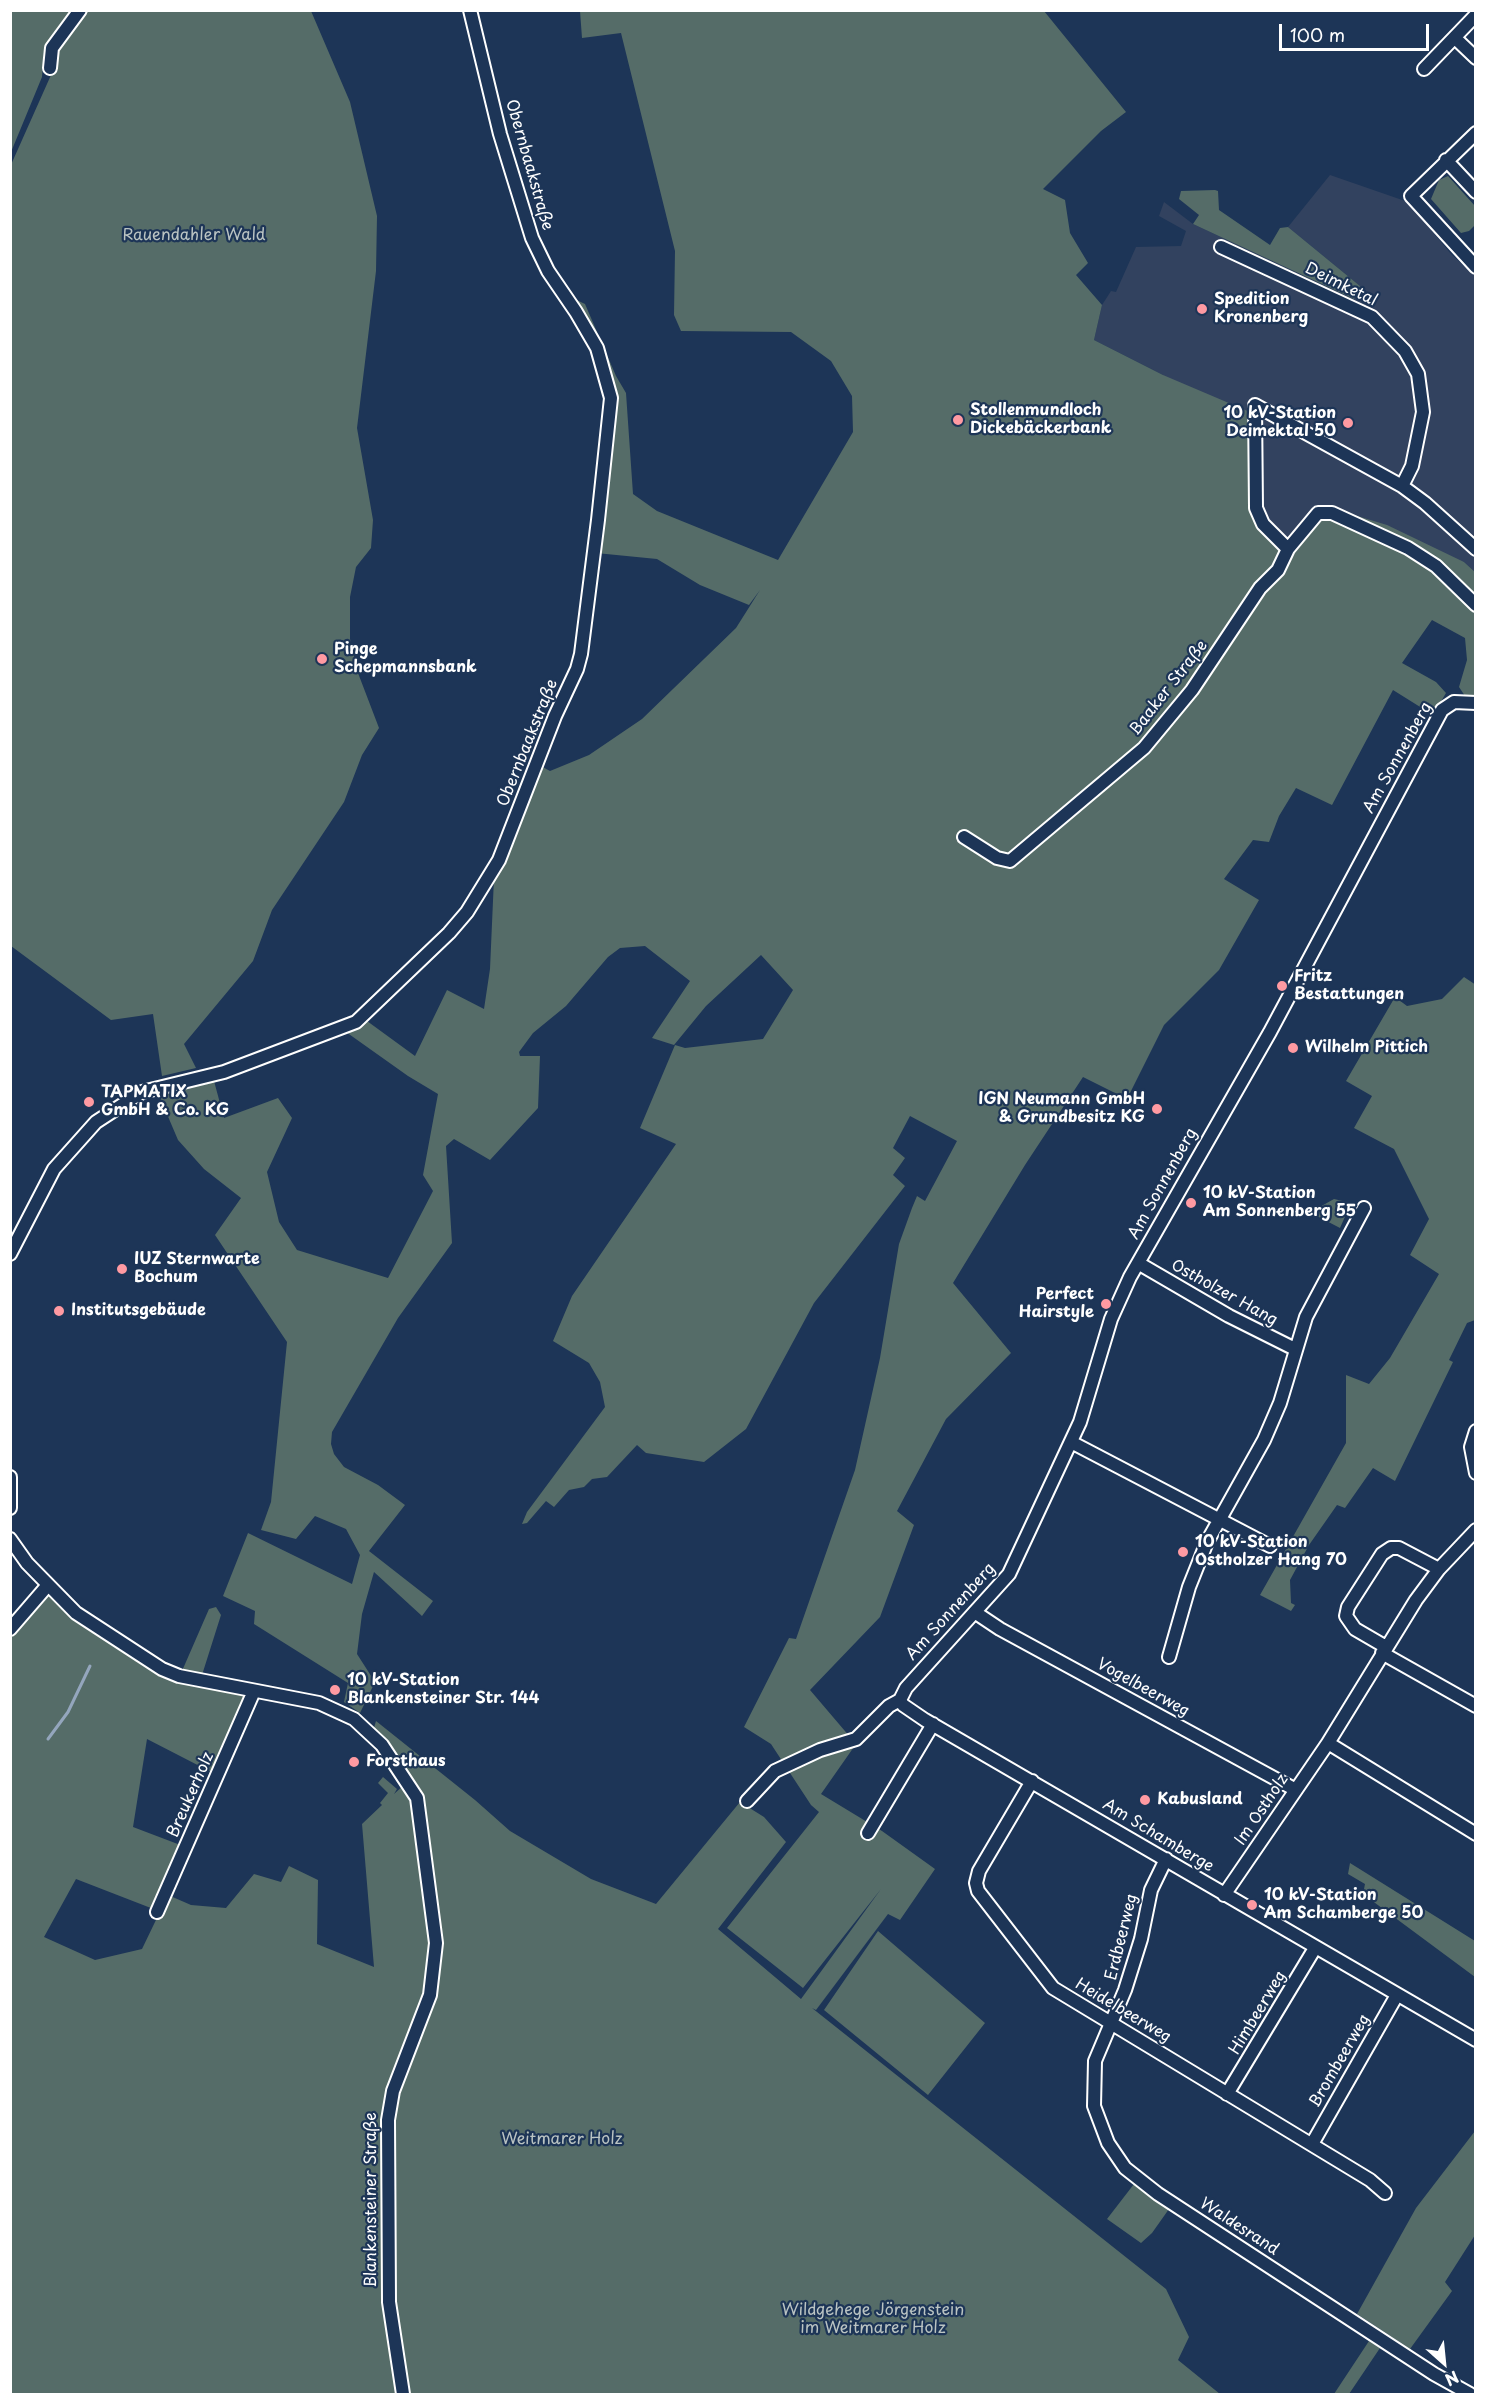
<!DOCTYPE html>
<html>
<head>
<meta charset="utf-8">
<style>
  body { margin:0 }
  #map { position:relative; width:1486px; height:2405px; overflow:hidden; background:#1d3557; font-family:"Playpen Sans",sans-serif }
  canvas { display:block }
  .frame { position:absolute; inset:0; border:12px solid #fff; pointer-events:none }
  .north { position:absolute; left:1414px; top:2333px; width:60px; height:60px; -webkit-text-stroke:4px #1d3557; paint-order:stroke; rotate:153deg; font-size:16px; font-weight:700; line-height:24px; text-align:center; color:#fff }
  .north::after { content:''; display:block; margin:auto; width:21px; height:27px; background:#fff; clip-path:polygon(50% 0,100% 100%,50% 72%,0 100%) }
  .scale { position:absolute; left:1279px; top:24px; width:150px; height:27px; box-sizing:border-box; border:3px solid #fff; border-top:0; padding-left:8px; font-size:18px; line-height:21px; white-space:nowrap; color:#fff; -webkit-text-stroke:4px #1d3557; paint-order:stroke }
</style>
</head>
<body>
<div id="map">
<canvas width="1486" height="2405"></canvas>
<div class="frame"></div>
<div class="north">N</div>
<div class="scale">100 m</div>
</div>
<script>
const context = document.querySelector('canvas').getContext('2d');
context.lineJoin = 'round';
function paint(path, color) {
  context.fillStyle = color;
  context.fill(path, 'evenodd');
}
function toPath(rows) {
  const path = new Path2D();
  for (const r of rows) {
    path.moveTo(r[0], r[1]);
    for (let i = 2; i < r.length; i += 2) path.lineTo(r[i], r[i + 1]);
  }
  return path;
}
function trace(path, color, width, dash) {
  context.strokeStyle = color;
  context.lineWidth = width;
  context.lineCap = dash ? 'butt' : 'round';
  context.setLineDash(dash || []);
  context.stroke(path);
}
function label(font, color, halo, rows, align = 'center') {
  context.font = font + ' "Playpen Sans",sans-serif';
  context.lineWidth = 4.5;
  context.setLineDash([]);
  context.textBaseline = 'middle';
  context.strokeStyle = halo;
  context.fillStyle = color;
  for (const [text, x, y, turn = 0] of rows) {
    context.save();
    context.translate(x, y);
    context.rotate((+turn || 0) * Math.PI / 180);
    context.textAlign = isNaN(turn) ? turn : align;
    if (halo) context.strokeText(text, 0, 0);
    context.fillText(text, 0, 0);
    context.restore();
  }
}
paint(toPath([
  [1330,175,1408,202,1451,254,1475,276,1475,572,1464,562,1293,535,1279,547,1163,375,1094,340,1102,305,1111,291,1116,292,1136,247,1181,246,1186,231,1159,216,1164,202,1193,224,1354,299,1360,286,1288,227]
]), '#32425f');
paint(toPath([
  [11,11,75,11,44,51,42,77,11,152],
  [83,11,311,11,350,102,377,216,376,271,357,428,373,520,371,548,356,567,350,597,350,639,358,673,379,728,362,755,344,802,272,910,253,961,184,1044,196,1068,162,1076,153,1014,111,1020,11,946,10,167,51,75,57,45],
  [580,11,1044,11,1126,112,1101,131,1043,189,1065,200,1070,233,1088,263,1076,275,1102,305,1094,340,1163,375,1250,412,1252,512,1279,547,1293,535,1308,513,1321,505,1387,525,1464,562,1475,572,1475,706,1471,705,1459,687,1467,660,1465,638,1432,620,1402,663,1436,682,1446,693,1433,715,1393,690,1332,805,1296,788,1279,816,1269,842,1253,840,1224,879,1259,900,1219,970,1164,1025,1127,1099,1083,1077,1025,1165,953,1283,1011,1353,946,1419,897,1511,914,1525,880,1617,810,1690,856,1744,821,1794,882,1831,935,1869,900,1920,888,1914,816,2010,812,2008,1166,2289,1189,2337,1178,2360,1220,2394,11,2394,10,1634,48,1592,78,1620,141,1664,178,1682,249,1694,215,1774,147,1739,133,1827,183,1846,156,1910,76,1879,44,1937,95,1960,142,1949,168,1895,191,1905,226,1908,254,1874,281,1882,289,1866,318,1880,317,1944,374,1967,362,1824,382,1805,380,1803,388,1793,378,1783,383,1777,397,1789,394,1794,404,1785,370,1741,376,1721,475,1800,510,1831,591,1879,656,1904,740,1802,764,1817,786,1842,718,1929,801,1999,881,1889,803,1988,727,1928,819,1812,811,1805,771,1744,744,1727,789,1638,796,1639,855,1470,880,1358,899,1244,912,1208,917,1196,925,1201,957,1141,910,1116,893,1148,905,1158,893,1175,905,1186,814,1303,746,1429,704,1462,646,1453,637,1445,607,1477,592,1479,584,1487,569,1490,554,1507,546,1501,527,1523,522,1524,527,1512,605,1407,600,1382,589,1363,553,1341,572,1296,676,1144,640,1128,675,1045,685,1048,763,1039,793,990,761,955,706,1006,674,1045,652,1038,690,981,645,946,620,948,608,957,566,1006,533,1033,519,1052,520,1056,540,1056,538,1108,490,1160,454,1139,446,1146,452,1243,398,1318,332,1432,331,1444,334,1454,344,1467,378,1485,405,1505,369,1551,433,1601,422,1616,374,1572,362,1614,357,1654,375,1682,360,1713,344,1702,348,1683,254,1624,255,1611,223,1596,248,1533,352,1584,360,1555,346,1529,315,1516,296,1539,261,1530,271,1502,287,1342,215,1235,241,1198,204,1169,178,1140,158,1093,214,1081,224,1118,278,1098,292,1118,267,1172,279,1222,297,1250,388,1278,433,1191,423,1175,438,1094,408,1076,346,1032,367,1021,415,1056,447,990,484,1009,490,969,494,878,539,765,550,771,589,755,642,719,736,628,760,590,749,605,700,585,657,559,596,553,615,398,568,296,585,304,616,376,626,393,633,494,657,511,778,560,853,432,852,396,831,361,791,332,681,331,674,315,675,251,621,33,582,38],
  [1448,176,1475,206,1475,225,1469,231,1461,233,1431,199,1439,180],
  [1215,190,1218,191,1219,210,1270,245,1280,228,1288,227,1360,286,1354,299,1193,224,1199,215,1179,199,1181,191],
  [1464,977,1476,985,1475,1320,1467,1323,1449,1360,1453,1362,1395,1481,1373,1468,1345,1508,1337,1505,1309,1545,1290,1580,1291,1603,1295,1605,1291,1611,1260,1595,1346,1443,1346,1375,1369,1384,1390,1358,1439,1274,1410,1255,1429,1219,1394,1149,1354,1128,1372,1096,1346,1081,1395,997,1407,1006,1442,999],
  [1334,1199,1351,1203,1340,1228,1313,1214,1316,1209],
  [216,1607,221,1615,202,1675,182,1671,209,1609],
  [1350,1863,1475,1941,1475,1977,1363,1894,1365,1884,1348,1874],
  [878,1931,985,2023,928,2095,824,2010],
  [1475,2131,1475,2235,1445,2282,1452,2291,1410,2349,1357,2314,1416,2208],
  [1134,2184,1169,2209,1152,2233,1141,2243,1107,2219],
  [1369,2341,1380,2348,1349,2394,1334,2394]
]), '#556c68');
trace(toPath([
  [48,1739,68,1712,90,1666]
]), '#94a6bd', 3);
const street = toPath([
  [1455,38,1476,58],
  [50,68,52,48,80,10],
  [1424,69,1476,15],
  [1476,133,1411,196,1476,267],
  [1446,160,1476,192],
  [1221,247,1372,317,1405,351,1418,374,1423,412,1412,466,1402,486],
  [1288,549,1263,524,1256,508,1255,405,1402,486,1425,503,1476,549],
  [1476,703,1454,702,1442,710,1270,1032,1130,1277,1111,1319,1080,1422,1009,1574,906,1688,900,1700,903,1705,925,1720,1476,2040],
  [964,837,997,858,1010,861,1144,748,1192,690,1260,588,1278,570,1288,549,1318,513,1332,513,1408,548,1436,566,1476,605],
  [10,1254,54,1169,96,1122,142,1092,224,1072,356,1022,449,933,467,912,499,860,555,716,577,669,581,654,598,520,611,398,597,348,576,312,548,271,532,238,500,134,470,10],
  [1138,1263,1229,1316,1295,1349],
  [1476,1431,1471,1447,1476,1473],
  [1071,1442,1270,1546],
  [10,1477,10,1508],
  [10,1539,27,1563,76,1613,162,1669,179,1676,319,1703,354,1719,382,1745,417,1798,436,1943,430,1995,393,2091,388,2120,389,2302,403,2394],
  [976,1613,1000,1629,1296,1790],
  [10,1629,48,1585],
  [1386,1647,1355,1629,1346,1616,1348,1607,1382,1554,1391,1548,1399,1548,1439,1569],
  [1382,1653,1476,1706],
  [1169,1657,1189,1587,1207,1542,1264,1440,1280,1403,1306,1317,1364,1208],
  [1328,1743,1476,1834],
  [1032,1781,979,1871,976,1883,978,1891,1053,1988,1370,2180,1385,2193],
  [747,1801,775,1771,820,1750,856,1739,889,1706,900,1700],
  [868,1833,933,1724],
  [1166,1859,1151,1890,1141,1939,1125,1990,1095,2061,1094,2106,1108,2143,1125,2168,1158,2194,1434,2374,1470,2394],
  [1224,1895,1328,1743,1416,1600,1439,1569,1476,1530],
  [157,1912,254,1691],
  [1227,2094,1315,1948],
  [1312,2144,1397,1995]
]);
trace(street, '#fff', 16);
trace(street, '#1d3557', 12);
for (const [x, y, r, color] of [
  [1202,309,6,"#ff9aa2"],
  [958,420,6,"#ff9aa2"],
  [1348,423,6,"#ff9aa2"],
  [322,659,6,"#ff9aa2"],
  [1282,986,6,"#ff9aa2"],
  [1293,1048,6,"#ff9aa2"],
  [89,1102,6,"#ff9aa2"],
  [1157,1109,6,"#ff9aa2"],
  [1191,1203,6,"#ff9aa2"],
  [122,1269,6,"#ff9aa2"],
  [1106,1304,6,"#ff9aa2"],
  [59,1311,6,"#ff9aa2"],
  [1183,1552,6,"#ff9aa2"],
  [335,1690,6,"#ff9aa2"],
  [354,1762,6,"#ff9aa2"],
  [1145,1800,6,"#ff9aa2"],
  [1252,1905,6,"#ff9aa2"]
]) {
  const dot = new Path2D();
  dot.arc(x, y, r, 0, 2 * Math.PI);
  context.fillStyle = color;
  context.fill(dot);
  trace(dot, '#1d3557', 2);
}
label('16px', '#fff', '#1d3557', [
  ["Obernbaakstraße",529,165,74],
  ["Deimketal",1341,285,26],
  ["Baaker Straße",1169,688,-52],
  ["Obernbaakstraße",528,743,-68],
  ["Am Sonnenberg",1398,758,-61],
  ["Am Sonnenberg",1163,1184,-61],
  ["Ostholzer Hang",1224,1293,29],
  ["Am Sonnenberg",951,1612,-48],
  ["Vogelbeerweg",1143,1688,29],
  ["Breukerholz",191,1795,-66],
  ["Im Ostholz",1262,1810,-56],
  ["Am Schamberge",1158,1836,31],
  ["Erdbeerweg",1122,1937,-76],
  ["Heidelbeerweg",1123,2011,31],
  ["Himbeerweg",1258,2013,-59],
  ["Brombeerweg",1340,2061,-60],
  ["Blankensteiner Straße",372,2200,-90],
  ["Waldesrand",1239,2227,33]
]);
label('16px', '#bbc4c3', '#1d3557', [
  ["Rauendahler Wald",194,236],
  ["Weitmarer Holz",562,2140],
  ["Wildgehege Jörgenstein",873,2311],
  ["im Weitmarer Holz",873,2329]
]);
label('bold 16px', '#fff', '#1d3557', [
  ["Spedition",1214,300],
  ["Kronenberg",1214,318],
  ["Stollenmundloch",970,411],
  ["Dickebäckerbank",970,429],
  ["10 kV-Station",1336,414,"right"],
  ["Deimektal 50",1336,432,"right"],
  ["Pinge",334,650],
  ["Schepmannsbank",334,668],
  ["Fritz",1294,977],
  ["Bestattungen",1294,995],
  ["Wilhelm Pittich",1305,1048],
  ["TAPMATIX",101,1093],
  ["GmbH & Co. KG",101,1111],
  ["IGN Neumann GmbH",1145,1100,"right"],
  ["& Grundbesitz KG",1145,1118,"right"],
  ["10 kV-Station",1203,1194],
  ["Am Sonnenberg 55",1203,1212],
  ["IUZ Sternwarte",134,1260],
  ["Bochum",134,1278],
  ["Perfect",1094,1295,"right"],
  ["Hairstyle",1094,1313,"right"],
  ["Institutsgebäude",71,1311],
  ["10 kV-Station",1195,1543],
  ["Ostholzer Hang 70",1195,1561],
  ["10 kV-Station",347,1681],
  ["Blankensteiner Str. 144",347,1699],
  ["Forsthaus",366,1762],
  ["Kabusland",1157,1800],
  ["10 kV-Station",1264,1896],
  ["Am Schamberge 50",1264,1914]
], 'left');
</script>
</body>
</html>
